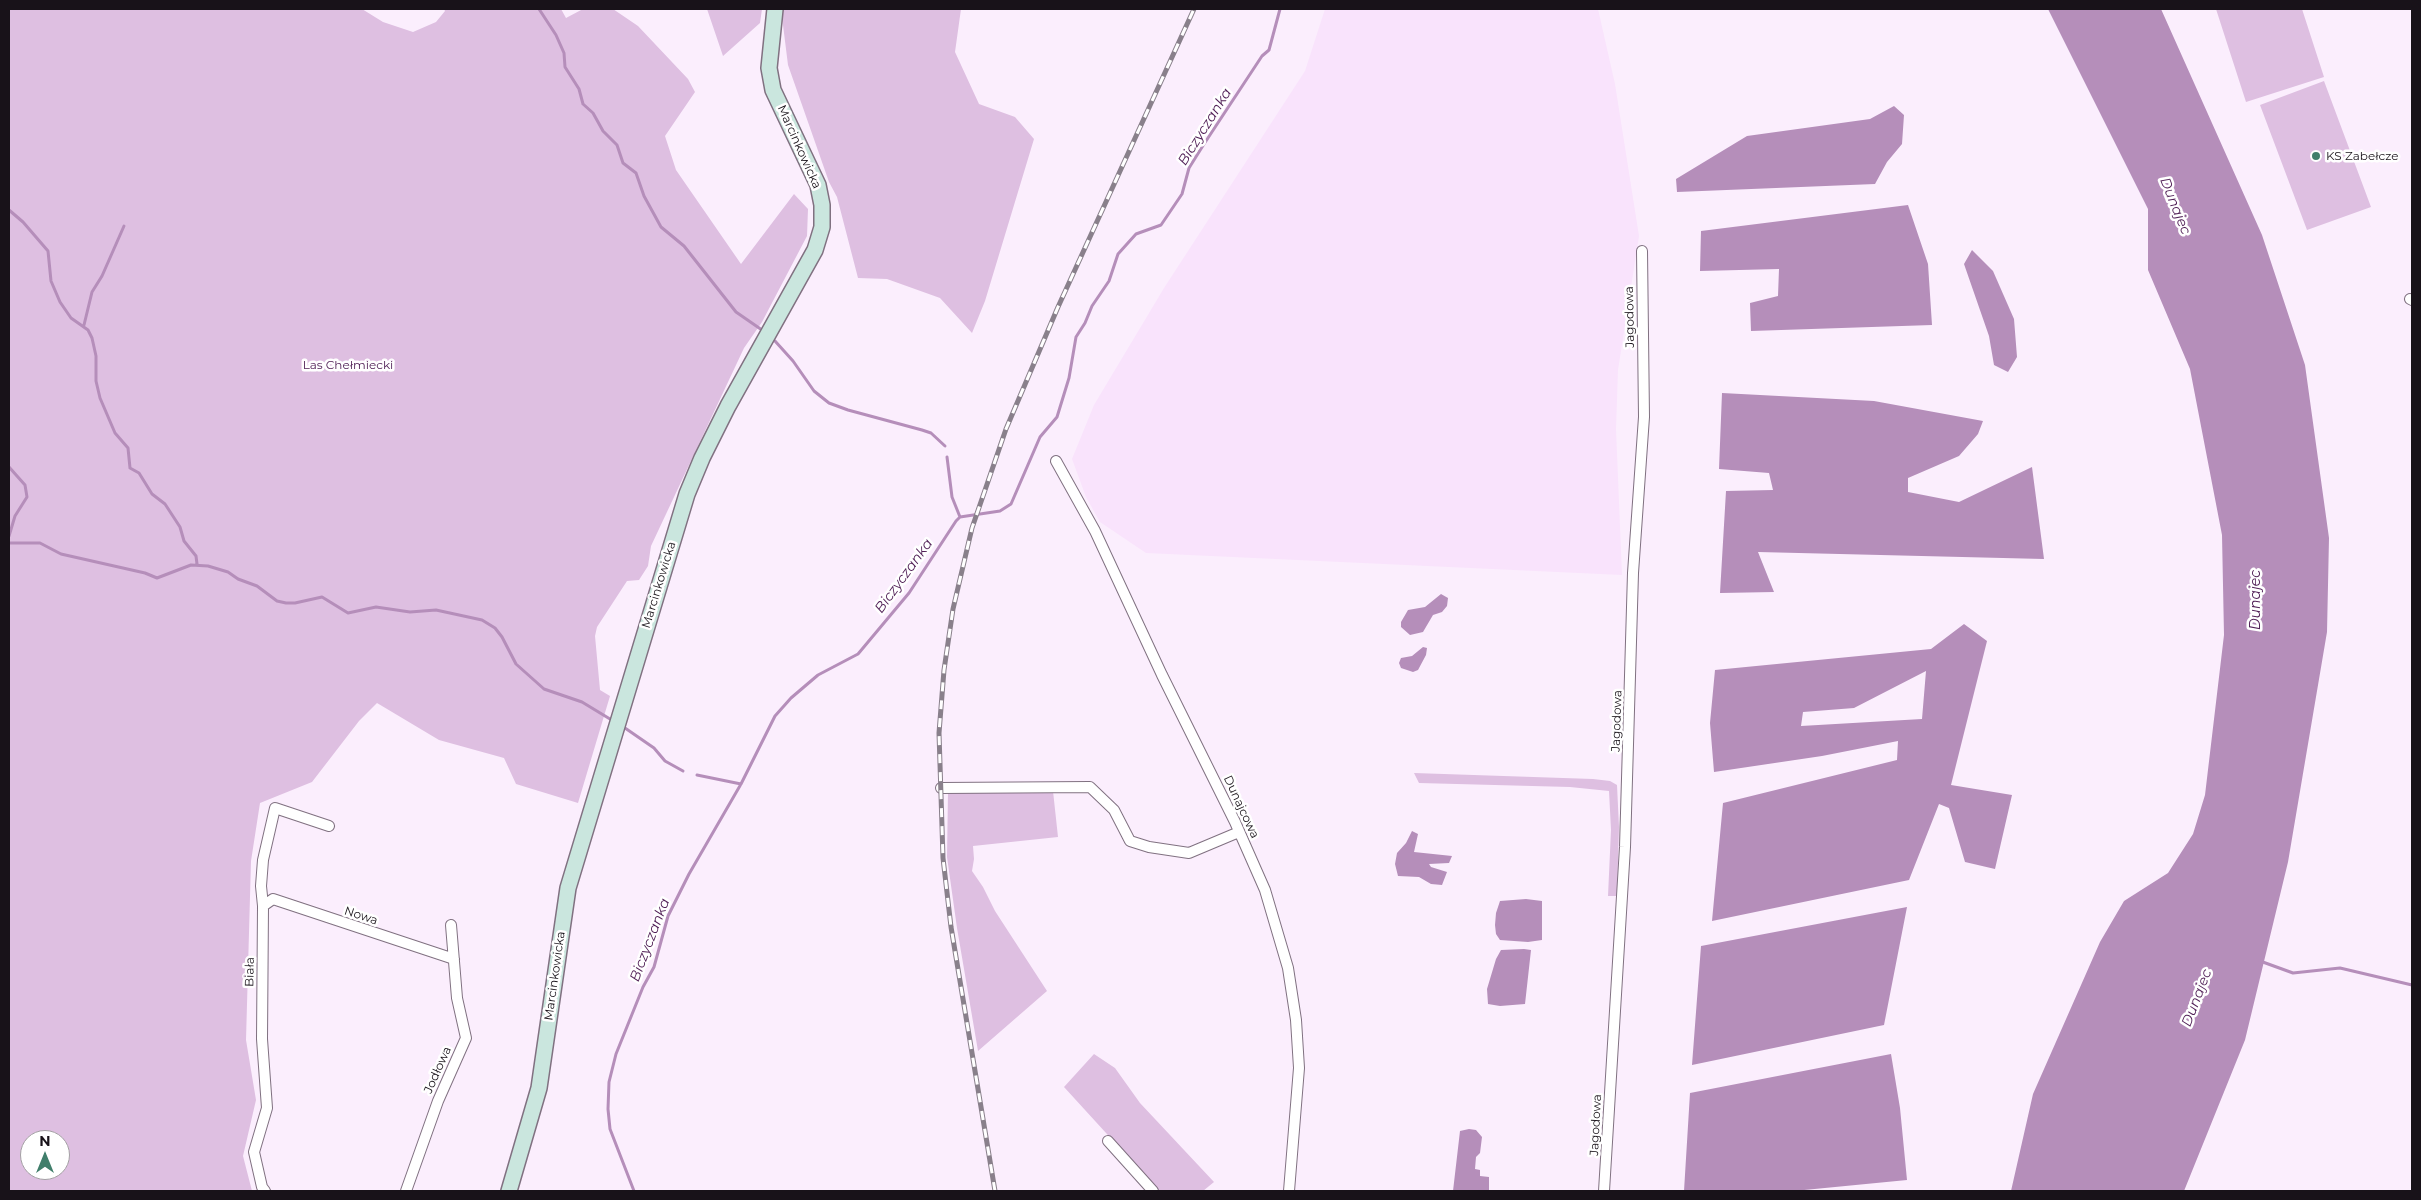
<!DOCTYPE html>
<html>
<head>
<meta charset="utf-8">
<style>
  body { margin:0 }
  #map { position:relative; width:2421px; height:1200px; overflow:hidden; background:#fbeefd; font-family:Montserrat,sans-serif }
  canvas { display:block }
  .frame { position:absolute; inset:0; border:10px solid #181219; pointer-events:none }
  .north { position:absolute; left:20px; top:1130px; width:50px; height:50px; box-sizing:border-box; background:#fff; border:1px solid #a3a0a3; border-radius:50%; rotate:0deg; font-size:14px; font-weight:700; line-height:20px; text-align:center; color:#181219 }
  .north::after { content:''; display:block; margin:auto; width:18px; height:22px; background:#407e6b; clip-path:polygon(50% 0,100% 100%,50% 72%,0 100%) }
</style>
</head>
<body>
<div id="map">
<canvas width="2421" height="1200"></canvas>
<div class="frame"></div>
<div class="north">N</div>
</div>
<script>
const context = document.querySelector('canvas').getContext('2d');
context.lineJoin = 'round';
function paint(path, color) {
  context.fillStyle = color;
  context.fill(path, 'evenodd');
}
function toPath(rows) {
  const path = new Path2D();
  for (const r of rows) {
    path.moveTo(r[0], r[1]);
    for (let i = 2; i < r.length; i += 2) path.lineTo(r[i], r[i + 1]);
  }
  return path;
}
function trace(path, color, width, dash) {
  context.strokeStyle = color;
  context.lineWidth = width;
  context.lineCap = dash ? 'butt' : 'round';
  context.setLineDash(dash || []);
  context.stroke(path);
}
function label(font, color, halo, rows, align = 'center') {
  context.font = font + ' Montserrat,sans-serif';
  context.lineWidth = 5;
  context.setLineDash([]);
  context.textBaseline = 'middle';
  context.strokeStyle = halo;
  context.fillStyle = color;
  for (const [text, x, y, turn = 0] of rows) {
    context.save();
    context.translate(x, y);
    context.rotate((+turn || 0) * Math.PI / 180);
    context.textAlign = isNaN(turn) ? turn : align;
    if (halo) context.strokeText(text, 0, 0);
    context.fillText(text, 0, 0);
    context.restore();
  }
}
paint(toPath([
  [1325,9,1598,9,1615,84,1639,236,1618,370,1616,429,1622,575,1146,553,1100,522,1086,497,1072,459,1094,405,1164,288,1305,71]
]), '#f9e3fc');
paint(toPath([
  [9,9,362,9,383,22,413,32,436,22,445,11,444,9,561,9,566,18,583,9,613,9,638,26,688,79,695,92,665,136,676,170,741,264,794,194,808,209,807,236,762,322,744,348,651,546,648,566,639,580,627,581,597,627,595,636,600,690,610,696,578,803,516,784,504,758,439,740,377,703,359,721,312,782,260,803,251,861,246,1040,256,1100,243,1156,252,1191,9,1191],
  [30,1140,60,1140,60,1170,30,1170],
  [707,9,762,9,760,23,723,56],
  [783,9,961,9,955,52,979,104,1015,117,1034,139,985,301,972,333,940,298,887,279,858,278,837,197,829,182,788,65,782,17],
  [2216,9,2302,9,2324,77,2246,102],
  [2324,81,2371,207,2307,230,2260,105],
  [1414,773,1593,779,1610,781,1617,785,1619,827,1617,896,1608,896,1611,830,1609,791,1570,787,1419,783],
  [1053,791,1058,837,973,846,974,859,972,871,983,887,995,911,1047,991,978,1051,957,928,947,857,948,792],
  [1094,1054,1115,1068,1140,1103,1214,1182,1203,1191,1159,1191,1064,1087]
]), '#debfe1');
paint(toPath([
  [2048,9,2161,9,2262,235,2305,365,2329,538,2327,632,2288,862,2245,1040,2184,1191,2011,1191,2033,1094,2100,942,2124,901,2168,873,2193,834,2205,795,2224,635,2222,535,2190,369,2148,270,2148,209],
  [1894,106,1904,115,1902,144,1887,162,1875,184,1677,192,1676,179,1747,136,1870,119],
  [1908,205,1928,264,1932,325,1751,331,1750,303,1778,296,1779,269,1700,271,1701,231],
  [1972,250,1993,271,2014,319,2017,357,2008,372,1994,365,1989,336,1964,264],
  [1722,393,1874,401,1983,421,1978,434,1959,456,1908,478,1908,492,1959,502,2032,467,2044,559,1758,552,1774,592,1720,593,1726,491,1773,490,1769,473,1719,469],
  [1441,594,1448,598,1447,606,1442,612,1433,615,1423,632,1410,635,1401,627,1401,622,1408,610,1425,607],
  [1964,624,1987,641,1951,785,2012,795,1995,869,1965,862,1949,808,1939,804,1909,880,1712,921,1723,803,1897,760,1898,741,1822,756,1714,772,1710,723,1715,670,1931,649],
  [1926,671,1922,719,1801,726,1803,712,1854,708],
  [1423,647,1427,648,1426,655,1418,670,1413,672,1401,668,1399,663,1401,658,1412,656],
  [1412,831,1418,834,1414,852,1452,856,1449,863,1429,864,1431,867,1447,872,1442,885,1431,884,1419,877,1398,876,1395,864,1397,853,1406,843],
  [1526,899,1542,901,1542,940,1528,942,1500,940,1496,934,1495,925,1496,913,1500,901],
  [1907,907,1884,1025,1692,1065,1701,946],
  [1524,949,1531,950,1525,1004,1500,1006,1488,1004,1487,989,1496,959,1501,950],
  [1891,1054,1900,1108,1907,1180,1794,1191,1684,1191,1690,1093],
  [1469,1129,1476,1130,1482,1137,1480,1153,1476,1157,1475,1169,1480,1170,1480,1176,1489,1177,1489,1191,1453,1191,1460,1131]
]), '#b58eba');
trace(toPath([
  [539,9,556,35,564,53,565,67,579,89,583,104,593,113,603,131,617,145,623,163,636,173,644,196,661,227,684,246,736,312,762,330],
  [9,210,23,222,48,251,51,281,60,302,71,318,88,330,92,338,96,356,96,381,100,398,115,433,128,448,130,468,139,473,152,494,165,504,180,527,184,541,196,556,197,564],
  [84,325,92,292,102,276,124,226],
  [775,341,793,361,814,391,829,403,848,410,922,430,931,433,945,446],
  [947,457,952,497,960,517],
  [9,467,25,485,27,497,15,516,9,536],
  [9,543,40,543,61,554,145,573,157,578,191,565,208,566,228,572,238,579,257,586,277,601,286,603,295,603,322,597,348,613,376,607,410,612,436,610,482,620,495,628,502,637,516,664,544,689,582,702,610,719],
  [625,728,654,748,665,761,683,771],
  [697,775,741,784],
  [2260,961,2293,973,2340,968,2412,985],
  [634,1191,610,1129,608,1109,609,1082,616,1054,643,987,654,967,668,916,689,874,741,784,775,716,791,698,818,675,858,654,909,593,956,521,960,517,1000,511,1011,504,1040,437,1057,417,1069,378,1076,337,1085,323,1092,306,1109,281,1118,254,1136,234,1161,225,1182,194,1189,168,1204,144,1262,56,1269,50,1280,9]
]), '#b58eba', 3);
const street = toPath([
  [2410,299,2412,300],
  [1056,461,1095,531,1162,675,1235,822,1265,890,1288,968,1296,1020,1299,1068,1289,1191],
  [941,788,1090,787,1114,810,1130,841,1149,847,1189,853,1239,832],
  [263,906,273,899,454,959],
  [1108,1141,1153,1191],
  [265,1191,262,1187,254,1152,267,1108,262,1039,263,906,261,886,263,860,275,808,329,826],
  [406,1191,438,1101,466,1038,457,998,451,925],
  [1604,1191,1625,847,1633,573,1644,417,1642,251]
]);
const secondary = toPath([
  [509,1191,539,1088,568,888,687,494,702,458,728,406,815,250,822,227,822,205,818,185,773,90,769,68,775,9]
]);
trace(street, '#807181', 12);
trace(secondary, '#807181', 18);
trace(street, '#fff', 10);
trace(secondary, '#cae6de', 15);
const rail = toPath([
  [995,1191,951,927,943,858,939,733,944,670,953,609,972,528,1006,429,1058,307,1194,9]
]);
trace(rail, '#89808b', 5);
trace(rail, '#fff', 3, [9]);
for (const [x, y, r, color] of [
  [2316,156,5,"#407e6b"]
]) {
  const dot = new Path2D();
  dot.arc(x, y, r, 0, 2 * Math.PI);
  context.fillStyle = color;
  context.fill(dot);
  trace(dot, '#fff', 2);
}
label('12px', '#181219', '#fff', [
  ["Marcinkowicka",799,147,66],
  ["Jagodowa",1630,317,-91],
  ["Marcinkowicka",659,585,-73],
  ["Jagodowa",1617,721,-88],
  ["Dunajcowa",1241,807,65],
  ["Nowa",361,916,18],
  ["Biała",250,972,-89],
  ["Marcinkowicka",555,976,-82],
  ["Jodłowa",438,1070,-66],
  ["Jagodowa",1596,1125,-87]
]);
label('12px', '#181219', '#fff', [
  ["KS Zabełcze",2326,156]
], 'left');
label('12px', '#4c1b52', '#fff', [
  ["Las Chełmiecki",348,365]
]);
label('italic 14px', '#512057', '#fff', [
  ["Biczyczanka",1205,127,-58],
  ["Dunajec",2175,206,68],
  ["Biczyczanka",904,576,-54],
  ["Dunajec",2256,600,-90],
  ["Biczyczanka",650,940,-69],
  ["Dunajec",2197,998,-69]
]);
</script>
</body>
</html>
